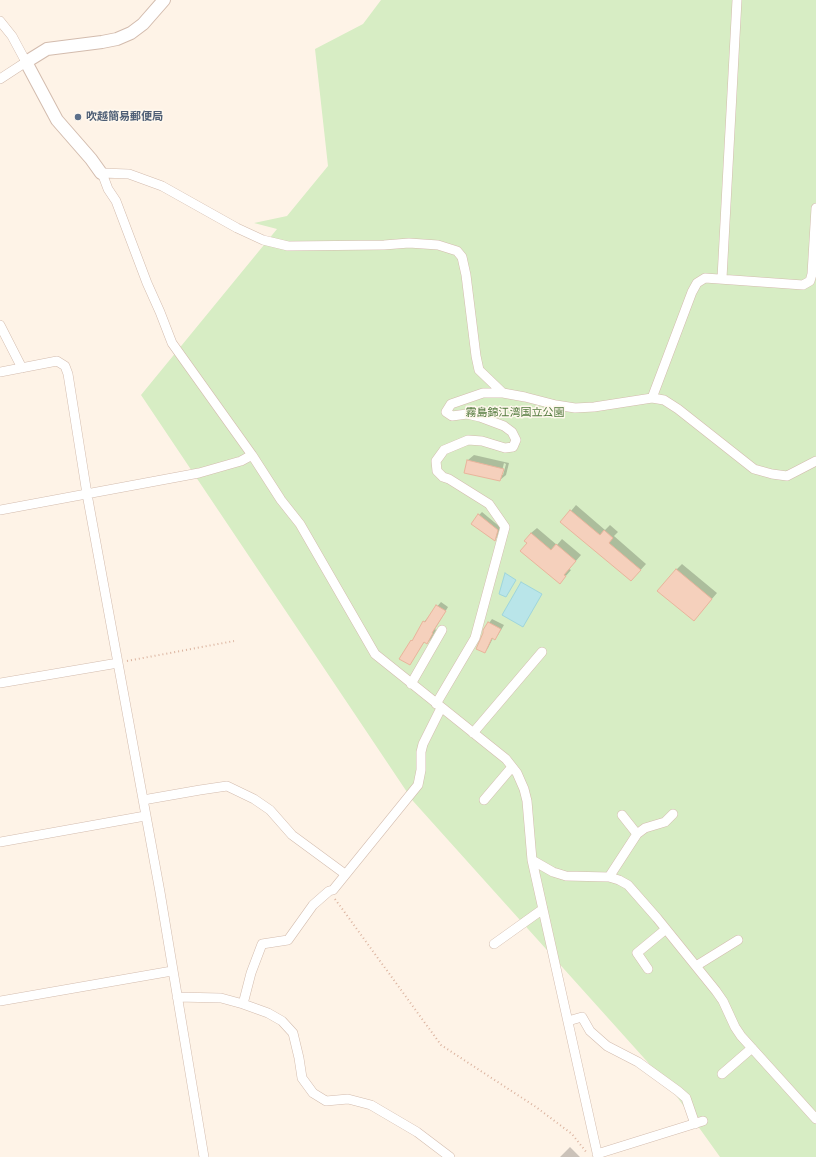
<!DOCTYPE html>
<html>
<head>
<meta charset="utf-8">
<style>
  body { margin:0 }
  canvas { display:block; background:#fef3e7 }
</style>
</head>
<body>
<canvas width="816" height="1157"></canvas>
<script>
const context = document.querySelector('canvas').getContext('2d');
context.lineJoin = 'round';
function paint(path, color) {
  context.fillStyle = color;
  context.fill(path, 'evenodd');
}
function toPath(rows) {
  const path = new Path2D();
  for (const r of rows) {
    path.moveTo(r[0], r[1]);
    for (let i = 2; i < r.length; i += 2) path.lineTo(r[i], r[i + 1]);
  }
  return path;
}
function trace(path, color, width, dash) {
  context.strokeStyle = color;
  context.lineWidth = width;
  context.lineCap = dash ? 'butt' : 'round';
  context.setLineDash(dash || []);
  context.stroke(path);
}
function label(font, color, halo, rows, align = 'center') {
  context.font = font + ' "Asap Condensed","Noto Sans JP",sans-serif';
  context.lineWidth = 3;
  context.setLineDash([]);
  context.textBaseline = 'middle';
  context.strokeStyle = halo;
  context.fillStyle = color;
  for (const [text, x, y, turn = 0] of rows) {
    context.save();
    context.translate(x, y);
    context.rotate((+turn || 0) * Math.PI / 180);
    context.textAlign = isNaN(turn) ? turn : align;
    if (halo) context.strokeText(text, 0, 0);
    context.fillText(text, 0, 0);
    context.restore();
  }
}
paint(toPath([
  [381,0,816,0,816,1157,720,1157,670,1087,413,801,141,395,277,229,254,223,287,216,328,166,315,49,363,24]
]), '#d7edc4');
const water = toPath([
  [505,573,516,580,506,597,499,594,505,573],
  [521,582,542,594,523,627,502,615,521,582]
]);
paint(water, '#b9e5e9');
trace(water, '#9fd6dc', 1);
paint(toPath([
  [474,455,509,463,506,475,500,480,468,460],
  [504,463,506,464,503,475,501,475],
  [576,505,605,530,610,525,618,532,614,536,646,564,637,574,571,511],
  [482,512,500,527,497,537,495,540,479,515],
  [537,528,557,545,562,539,581,555,569,569,571,570,565,577,528,543,531,533],
  [682,564,717,593,699,614,676,570],
  [441,602,448,607,435,629,436,630,431,639,427,643,425,641,409,664,415,638,424,622],
  [492,619,504,625,498,635,495,638,493,638,488,648,485,652,489,623],
  [570,1147,580,1157,560,1157]
]), '#0003');
const building = toPath([
  [467,460,504,469,500,481,464,473,467,460],
  [570,510,600,535,604,530,613,538,609,543,641,570,631,581,560,522,570,510],
  [478,514,498,530,495,541,471,524,478,514],
  [531,533,551,550,556,544,576,561,564,575,566,576,560,584,520,551,527,543,524,541,531,533],
  [676,569,712,599,694,621,657,591,676,569],
  [436,605,446,611,432,633,433,633,427,644,424,642,410,665,399,659,411,640,412,641,423,621,425,622,436,605],
  [488,622,501,629,495,640,492,638,485,653,476,649,483,633,483,630,488,622]
]);
paint(building, '#f5d0bc');
trace(building, '#e9b59c', 1);
const minor = toPath([
  [0,21,12,36,26,62,0,79],
  [722,278,737,0],
  [0,325,22,368],
  [0,372,57,361,65,366,68,374,87,494,160,892,204,1157],
  [503,393,479,370,476,356,466,275,462,257,457,251,438,245,409,243,384,245,288,246,263,240,237,228,162,186,129,174,102,173,108,189,116,201,147,283,160,312,172,343,252,455,281,500,300,524,375,654,506,759,517,773,524,789,527,801,532,860,598,1157],
  [652,398,692,292,697,283,705,278,803,285,810,281,812,274,816,208],
  [0,510,199,473,241,461,252,455],
  [0,683,118,663],
  [411,684,442,630],
  [436,704,475,638,505,527,489,504,449,479,443,477,437,471,436,461,444,450,468,440,482,441,505,448,513,447,516,440,512,432,504,426,480,417,467,414,452,416,446,412,451,404,483,393,503,393,525,397,556,405,575,408,594,407,652,398,664,400,678,409,754,469,772,474,787,476,816,461],
  [473,733,542,652],
  [143,800,200,790,227,786,254,799,270,810,292,835,345,874],
  [484,800,512,767],
  [622,815,637,834],
  [0,842,145,816],
  [532,860,553,872,566,876,609,877,619,880,628,885,657,918,716,991,723,1001,735,1027,741,1036,816,1119],
  [609,877,637,834,645,828,665,822,673,814],
  [494,944,543,909],
  [696,966,738,940],
  [648,969,637,953,666,929],
  [177,997,221,998,243,1004,268,1013,282,1021,293,1033,299,1058,302,1078,313,1093,326,1101,348,1099,371,1105,417,1132,450,1157],
  [0,1001,172,971],
  [243,1004,251,973,262,944,288,940,313,905,329,891,333,890,418,785,421,770,421,752,423,744,441,708],
  [568,1021,582,1017,590,1031,607,1046,638,1062,678,1091,686,1098,695,1124],
  [722,1074,752,1048],
  [597,1154,703,1121]
]);
const tertiary = toPath([
  [101,173,91,159,57,120,26,62,47,49,102,42,117,39,131,33,143,24,164,0]
]);
trace(minor, '#d3bcae', 10);
trace(tertiary, '#d3bcae', 14);
trace(toPath([
  [127,661,234,641],
  [335,899,441,1045,536,1107,572,1134,587,1153]
]), '#dbb39f', 2, [1, 3]);
trace(minor, '#fff', 9);
trace(tertiary, '#fff', 12);
for (const [x, y, r, color] of [
  [78,117,4,"#5c6f8a"]
]) {
  const dot = new Path2D();
  dot.arc(x, y, r, 0, 2 * Math.PI);
  context.fillStyle = color;
  context.fill(dot);
  trace(dot, '#fff8ee', 1.5);
}
label('bold 11px', '#4e5e75', '#fff8ee', [
  ["吹越簡易郵便局",86,117]
], 'left');
label('11px', '#527a3d', '#fff8ee', [
  ["霧島錦江湾国立公園",515,413]
]);
</script>
</body>
</html>
